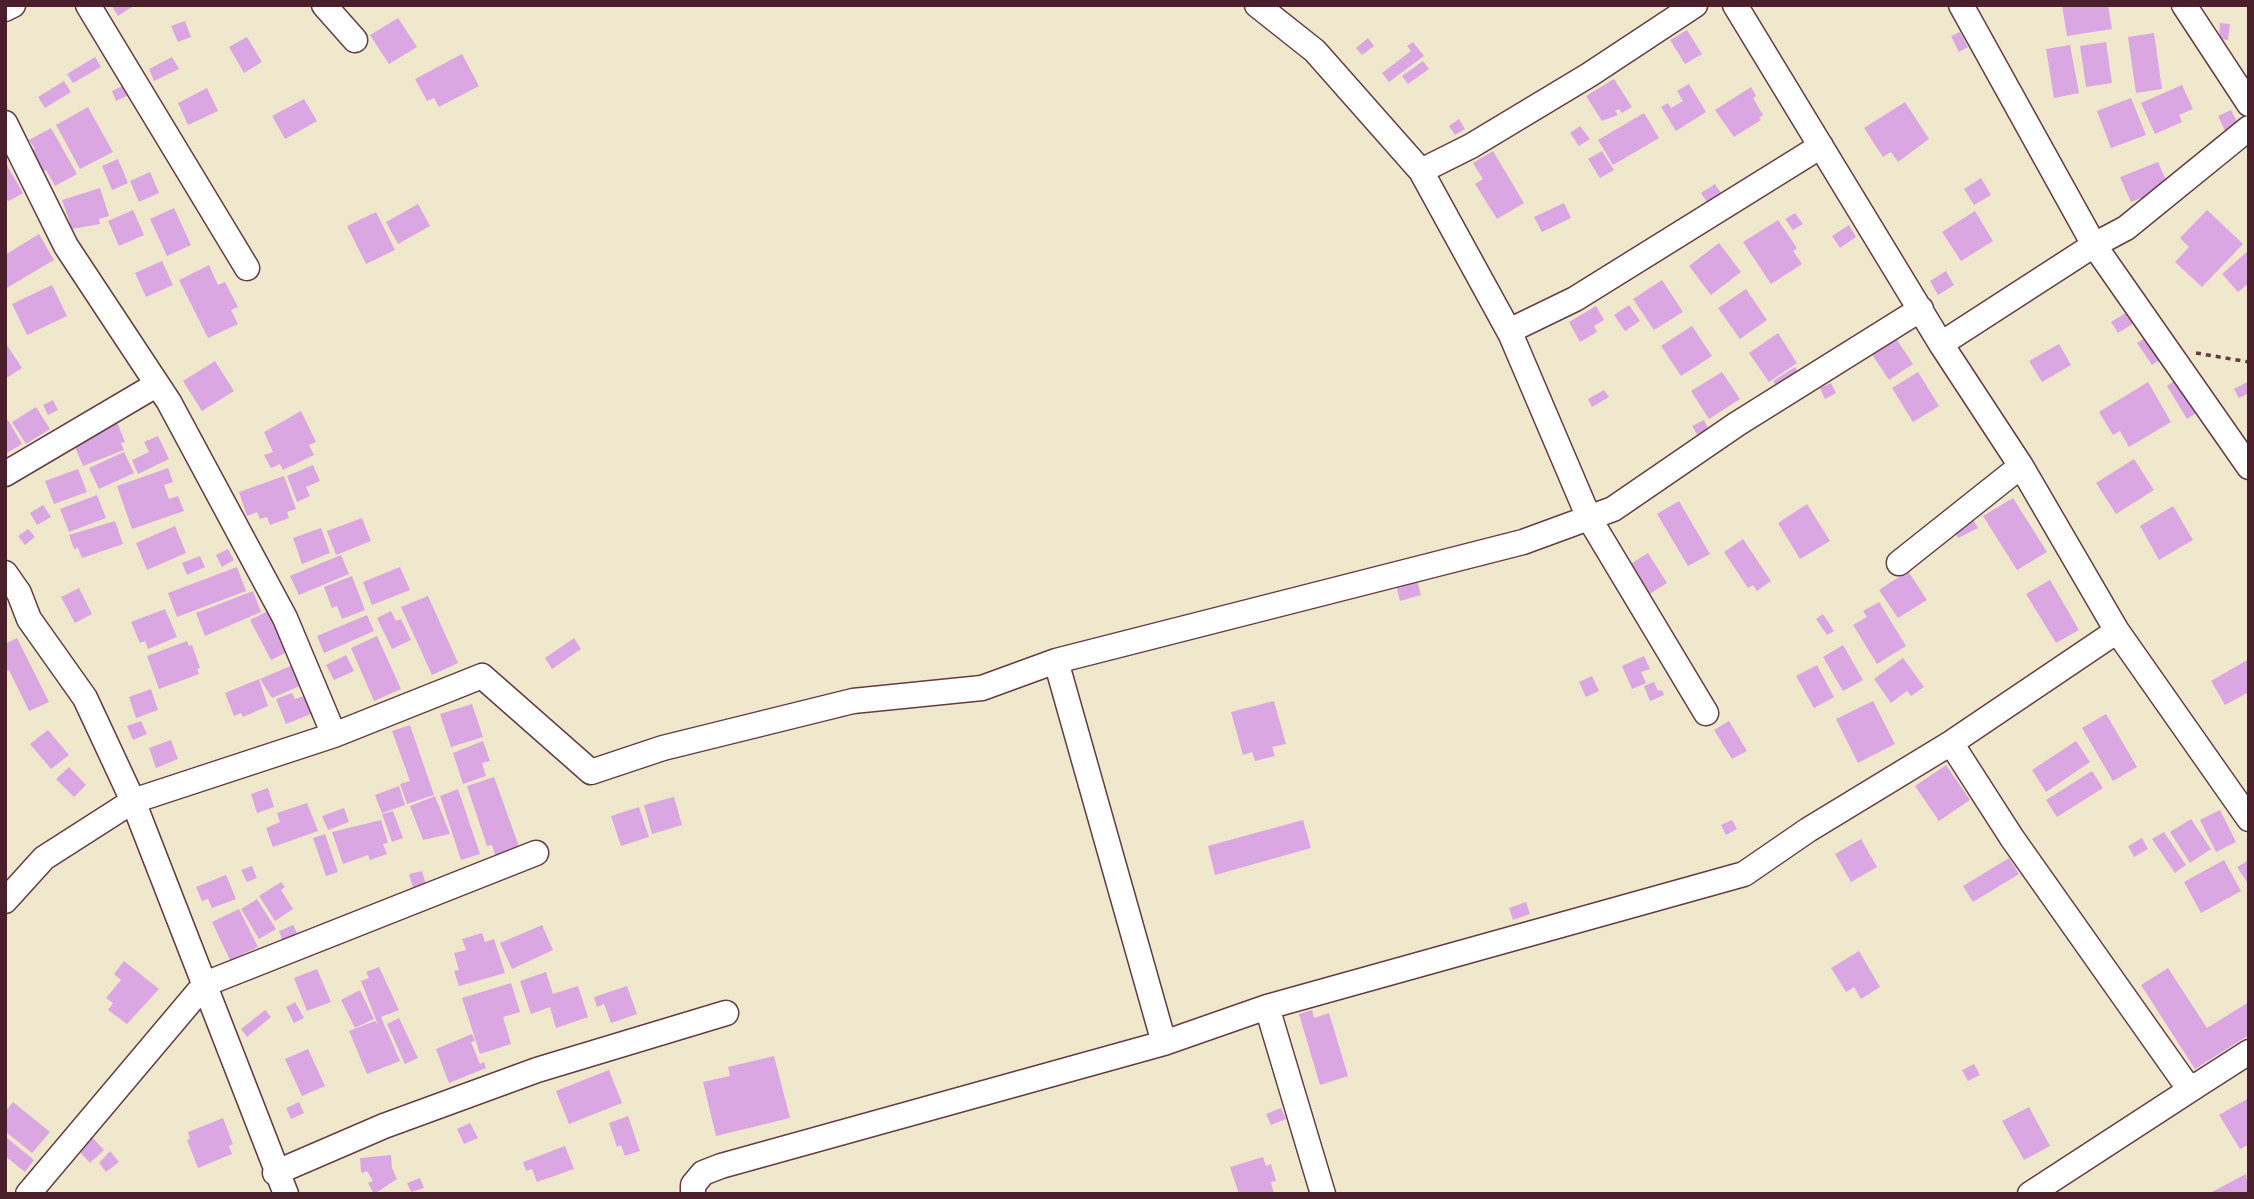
<!DOCTYPE html>
<html>
<head>
<meta charset="utf-8">
<style>
  body { margin:0 }
  #map { position:relative; width:2254px; height:1199px; overflow:hidden; background:#f0e8cc; font-family:Pangolin,sans-serif }
  canvas { display:block }
  .frame { position:absolute; inset:0; border:7px solid #4a1f2b; pointer-events:none }
</style>
</head>
<body>
<div id="map">
<canvas width="2254" height="1199"></canvas>
<div class="frame"></div>
</div>
<script>
const context = document.querySelector('canvas').getContext('2d');
context.lineJoin = 'round';
function paint(path, color) {
  context.fillStyle = color;
  context.fill(path, 'evenodd');
}
function toPath(rows) {
  const path = new Path2D();
  for (const r of rows) {
    path.moveTo(r[0], r[1]);
    for (let i = 2; i < r.length; i += 2) path.lineTo(r[i], r[i + 1]);
  }
  return path;
}
function trace(path, color, width, dash) {
  context.strokeStyle = color;
  context.lineWidth = width;
  context.lineCap = dash ? 'butt' : 'round';
  context.setLineDash(dash || []);
  context.stroke(path);
}
paint(toPath([
  [111,5,135,5,118,16],
  [2062,5,2108,5,2112,29,2067,36],
  [398,18,417,47,389,64,370,35],
  [185,21,191,37,178,42,171,26],
  [2220,23,2230,24,2228,40,2219,39],
  [1687,30,1702,54,1685,64,1670,40],
  [1960,32,1968,47,1959,52,1951,36],
  [2154,33,2162,89,2136,93,2128,37],
  [247,37,262,62,244,73,229,47],
  [1368,38,1374,46,1362,55,1356,48],
  [1413,42,1424,56,1389,82,1382,73,1411,51,1407,46],
  [2106,42,2112,83,2086,87,2080,46],
  [2070,45,2079,93,2054,98,2046,49],
  [462,54,479,86,439,107,434,98,427,101,415,79],
  [95,57,101,67,73,83,67,74],
  [172,57,179,69,154,81,149,69],
  [1423,61,1429,69,1408,84,1402,76],
  [1614,79,1632,107,1622,113,1619,109,1615,111,1618,115,1602,121,1586,96],
  [64,81,71,92,45,108,38,97],
  [127,84,131,94,116,101,112,91],
  [1689,84,1706,112,1676,131,1661,107,1668,103,1671,108,1683,101,1677,91],
  [2182,85,2193,109,2179,115,2182,122,2155,134,2141,103],
  [1751,87,1756,96,1753,98,1763,115,1759,118,1761,120,1734,137,1715,110],
  [207,88,218,111,188,125,178,103],
  [2131,98,2146,135,2111,148,2097,111],
  [304,99,317,121,285,139,272,116],
  [1905,102,1929,139,1898,162,1891,152,1883,157,1864,128],
  [88,107,113,152,80,169,56,125],
  [2231,110,2239,126,2226,133,2218,116],
  [1644,113,1659,138,1613,165,1598,140],
  [1459,119,1465,129,1455,135,1449,126],
  [1580,126,1590,139,1579,146,1570,133],
  [51,128,77,174,55,186,46,170,41,173,29,152,35,149,29,140],
  [1493,151,1524,203,1497,219,1475,184,1483,179,1473,163],
  [1602,151,1614,170,1600,178,1588,159],
  [118,159,128,183,112,190,102,166],
  [5,162,23,193,9,201,5,199],
  [2158,162,2169,187,2131,202,2120,177],
  [150,172,159,193,139,202,130,181],
  [1981,178,1991,195,1974,205,1964,189],
  [1715,184,1721,193,1707,202,1701,193],
  [100,188,109,216,99,219,100,224,72,229,62,200],
  [1564,203,1571,218,1542,232,1534,217],
  [418,204,430,226,398,244,386,222],
  [174,208,191,245,167,256,150,219],
  [133,210,144,235,119,246,108,221],
  [2207,210,2243,244,2202,287,2175,262,2189,247,2180,238],
  [1975,211,1993,241,1961,261,1942,232],
  [376,212,395,250,366,264,347,226],
  [1795,213,1803,224,1793,230,1785,219],
  [1778,220,1797,248,1793,251,1802,264,1771,284,1743,242],
  [1849,225,1856,237,1840,248,1832,236],
  [39,234,54,260,5,289,5,255],
  [1719,243,1741,272,1711,295,1689,266],
  [2249,250,2249,283,2238,292,2222,274],
  [162,261,173,285,146,297,135,273],
  [209,265,218,285,225,282,238,307,231,310,238,324,208,338,179,280],
  [1946,271,1954,285,1938,295,1930,281],
  [1662,280,1683,312,1654,330,1633,299],
  [52,285,67,316,27,335,12,304],
  [1746,289,1767,320,1740,339,1718,308],
  [1629,305,1640,321,1625,331,1614,315],
  [1596,306,1604,320,1594,326,1597,332,1580,342,1569,322],
  [2132,309,2139,320,2118,333,2111,322],
  [1692,326,1712,356,1681,376,1661,346],
  [1778,333,1797,363,1769,382,1749,353],
  [2148,336,2163,358,2152,365,2137,343],
  [1895,337,1913,364,1889,380,1871,353],
  [5,342,22,368,5,379],
  [2059,344,2071,365,2042,382,2029,361],
  [215,361,234,391,202,411,183,381],
  [1795,367,1801,377,1779,391,1773,381],
  [1722,372,1740,399,1709,419,1691,391],
  [1918,372,1939,406,1913,422,1892,388],
  [2178,378,2198,412,2187,419,2167,386],
  [2249,381,2249,393,2239,398,2234,389],
  [2148,382,2171,422,2129,447,2120,431,2113,435,2099,412],
  [1831,383,1836,393,1825,399,1820,388],
  [1604,390,1609,397,1592,407,1588,399],
  [53,400,58,410,48,415,43,405],
  [36,407,50,429,26,444,12,422],
  [301,411,316,442,309,445,314,455,283,470,280,464,271,468,264,455,273,452,264,432],
  [8,420,22,444,5,454,5,421],
  [1704,420,1710,432,1699,438,1692,426],
  [117,422,125,442,121,443,124,450,83,466,72,440],
  [158,436,169,459,138,474,132,460,149,452,144,442],
  [124,452,134,473,99,489,89,468],
  [2134,459,2154,490,2116,514,2096,483],
  [313,465,320,481,306,487,310,496,297,502,287,476],
  [168,468,173,482,164,485,169,499,178,496,184,511,132,529,117,486],
  [78,469,87,492,54,504,45,481],
  [284,476,296,509,287,512,289,518,270,525,267,517,260,519,257,512,247,516,239,492],
  [97,495,106,518,69,532,60,509],
  [2013,498,2047,552,2017,570,1983,516],
  [1679,501,1710,554,1688,566,1657,514],
  [1807,504,1830,541,1800,559,1778,523],
  [43,505,51,517,37,525,30,513],
  [2173,506,2193,540,2159,560,2140,526],
  [1970,514,1978,528,1958,538,1950,524],
  [362,518,371,541,336,555,327,531],
  [115,521,123,544,82,558,78,548,74,549,69,535],
  [175,526,186,553,147,570,136,543],
  [321,528,330,553,302,564,293,538],
  [28,529,35,537,25,545,18,536],
  [1743,539,1771,581,1757,591,1753,585,1748,588,1724,552],
  [228,549,234,560,222,567,216,555],
  [1648,553,1667,583,1648,595,1629,565],
  [341,555,349,574,299,595,290,576],
  [200,556,205,567,187,575,182,563],
  [237,567,246,591,177,617,168,593],
  [400,567,410,590,372,605,363,582],
  [1908,571,1927,600,1898,618,1879,590],
  [352,576,365,610,342,619,337,606,332,608,324,587],
  [1417,580,1421,595,1400,601,1396,585],
  [2050,580,2079,630,2056,643,2026,594],
  [79,588,92,614,75,623,61,597],
  [253,591,261,612,205,636,196,613],
  [428,596,458,663,432,675,401,607],
  [1879,602,1906,646,1877,664,1853,625,1867,617,1863,611],
  [165,609,177,637,148,649,145,641,140,643,131,622],
  [270,610,291,650,271,660,250,620],
  [391,611,396,621,401,619,411,640,392,649,377,618],
  [1823,614,1834,631,1827,635,1816,619],
  [367,615,374,631,324,653,317,636],
  [377,636,401,689,374,701,351,648],
  [17,638,49,702,29,711,9,670,5,672,5,644],
  [574,638,581,649,552,669,545,658],
  [187,641,189,646,192,645,200,668,197,669,199,674,159,689,147,656],
  [1843,645,1863,680,1843,691,1823,657],
  [346,655,354,671,334,680,326,665],
  [1644,656,1650,669,1641,672,1646,683,1632,689,1622,666],
  [1903,658,1924,687,1911,696,1907,691,1891,703,1874,679],
  [2249,659,2249,692,2225,705,2211,681],
  [293,665,302,685,272,698,260,679],
  [1817,665,1834,697,1814,708,1796,676],
  [1592,676,1599,691,1586,697,1579,682],
  [259,679,268,706,243,717,241,713,234,716,225,693],
  [1654,682,1658,691,1662,690,1664,695,1650,701,1644,686],
  [151,689,158,710,136,718,129,697],
  [292,693,295,699,304,696,311,714,286,724,276,699],
  [1274,701,1286,744,1272,747,1275,756,1255,761,1252,752,1243,755,1231,712],
  [1873,701,1895,744,1858,763,1836,719],
  [472,704,483,737,451,747,440,714],
  [2106,714,2137,767,2113,781,2082,728],
  [141,721,147,734,133,740,127,726],
  [1729,721,1747,751,1732,759,1714,730],
  [410,725,434,795,407,804,400,784,410,781,392,731],
  [48,730,69,755,51,769,30,744],
  [171,740,178,759,156,768,149,748],
  [483,741,490,761,482,763,486,776,463,784,453,753],
  [2076,741,2090,762,2046,792,2032,770],
  [1946,765,1970,800,1939,821,1915,786],
  [69,767,86,785,74,797,56,779],
  [2092,771,2103,788,2057,817,2046,800],
  [494,777,521,852,497,860,492,845,487,846,467,786],
  [399,786,405,805,382,813,375,795],
  [268,788,274,807,257,813,251,794],
  [458,789,480,854,461,860,440,796],
  [435,796,450,834,423,840,410,806],
  [674,797,682,825,652,834,644,805],
  [307,803,318,831,273,847,266,828,280,822,277,813],
  [639,807,649,837,621,846,611,816],
  [344,808,349,822,328,830,322,816],
  [2220,810,2236,842,2216,852,2200,820],
  [393,811,403,838,392,842,382,814],
  [2191,819,2211,849,2190,863,2170,832],
  [381,820,388,843,383,844,387,854,370,860,368,855,343,864,332,832],
  [1303,820,1311,848,1215,875,1208,846],
  [1732,820,1737,829,1726,835,1721,825],
  [2164,832,2186,865,2175,873,2152,839],
  [325,834,338,872,326,876,313,838],
  [2142,838,2148,849,2134,857,2128,846],
  [1861,839,1877,867,1851,882,1835,854],
  [2009,858,2019,874,1973,902,1963,886],
  [2224,860,2241,891,2201,913,2184,882],
  [2249,860,2249,885,2237,867],
  [252,866,257,878,247,882,241,870],
  [422,871,427,888,414,891,409,874],
  [226,875,236,899,212,908,208,899,202,901,196,887],
  [281,882,285,887,281,890,293,909,275,921,259,896],
  [257,899,276,929,259,939,241,909],
  [1526,902,1530,914,1513,920,1509,908],
  [239,909,258,947,230,960,212,922],
  [293,925,298,935,283,942,279,931],
  [542,925,553,950,512,969,500,943],
  [482,933,485,942,494,939,505,973,459,986,454,971,459,970,454,953,466,950,462,939],
  [1859,951,1880,987,1861,999,1854,987,1846,992,1831,968],
  [124,961,159,989,127,1024,108,1010,113,1003,106,998,121,980,114,974],
  [379,967,399,1010,381,1017,400,1061,367,1074,349,1031,375,1021,378,1025,361,981,369,978,366,972],
  [2168,968,2207,1028,2249,1002,2249,1035,2195,1069,2141,985],
  [317,969,331,1002,307,1011,294,978],
  [546,972,553,994,578,986,588,1017,556,1028,550,1007,531,1014,520,981],
  [511,983,520,1012,503,1017,511,1044,480,1054,462,998],
  [627,986,637,1014,611,1023,604,1004,597,1007,594,997],
  [360,990,374,1019,355,1028,341,1000],
  [295,1002,304,1018,294,1023,286,1007],
  [265,1010,271,1017,247,1037,241,1029],
  [1312,1010,1314,1018,1329,1013,1348,1076,1320,1085,1299,1014],
  [399,1018,418,1058,405,1064,387,1024],
  [472,1034,475,1041,471,1042,480,1064,484,1062,486,1068,449,1083,436,1049],
  [308,1049,325,1086,302,1096,285,1059],
  [774,1056,790,1118,716,1136,703,1082,730,1076,728,1067],
  [1974,1064,1980,1075,1968,1081,1962,1070],
  [609,1070,622,1103,569,1124,556,1091],
  [2249,1098,2249,1144,2240,1149,2219,1115],
  [13,1102,50,1132,32,1153,5,1131,5,1112],
  [299,1102,304,1113,291,1119,286,1108],
  [2029,1107,2050,1146,2024,1160,2002,1121],
  [1281,1108,1286,1119,1271,1125,1266,1114],
  [628,1116,640,1151,625,1156,621,1145,617,1147,609,1123],
  [223,1118,233,1144,229,1146,232,1154,198,1168,187,1140,190,1139,188,1132],
  [470,1123,478,1138,464,1144,457,1129],
  [92,1137,104,1150,90,1163,78,1150],
  [7,1138,34,1160,25,1172,5,1156],
  [565,1146,574,1169,537,1182,532,1169,526,1171,523,1162],
  [110,1151,119,1162,106,1172,99,1163],
  [391,1155,392,1168,397,1179,374,1194,368,1183,373,1181,367,1171,362,1173,361,1171,360,1158],
  [1263,1157,1266,1166,1271,1164,1276,1181,1271,1182,1274,1194,1239,1194,1230,1167],
  [2246,1174,2249,1194,2208,1194],
  [420,1178,424,1188,411,1192,407,1183]
]), '#dba7e3');
const minor = toPath([
  [88,5,247,268],
  [324,5,355,40],
  [1257,5,1315,51,1421,171,1511,335,1589,518,1706,713],
  [1735,5,1941,344,2021,466,2117,631,2249,819],
  [1961,5,2094,245,2249,467],
  [2184,5,2249,104],
  [5,9,13,5],
  [5,123,66,246,169,402,285,618,334,735],
  [1421,171,1471,146,1589,75,1695,5],
  [1509,331,1575,299,1821,146],
  [1941,344,2094,245,2126,228,2249,128],
  [5,474,156,385],
  [1899,563,2021,466],
  [5,573,19,593,29,619,85,698,133,801,286,1194],
  [1951,743,2012,838,2185,1083,2196,1086,2249,1052],
  [5,901,44,858,133,801,334,735,482,676,591,772,663,748,853,701,982,688,1056,661],
  [1267,1007,1323,1194],
  [1164,1043,1056,661,1523,542,1613,509,1737,424,1921,309],
  [275,1173,384,1126,537,1070,726,1013],
  [28,1194,205,984,536,853],
  [693,1194,693,1185,703,1173,721,1166,1164,1043,1267,1007,1744,874,1808,830,1951,743,2117,631],
  [2030,1194,2196,1086]
]);
trace(minor, '#633d43', 27);
trace(toPath([
  [2196,353,2249,362]
]), '#633d43', 3.5, [5, 5]);
trace(minor, '#fff', 24);
</script>
</body>
</html>
